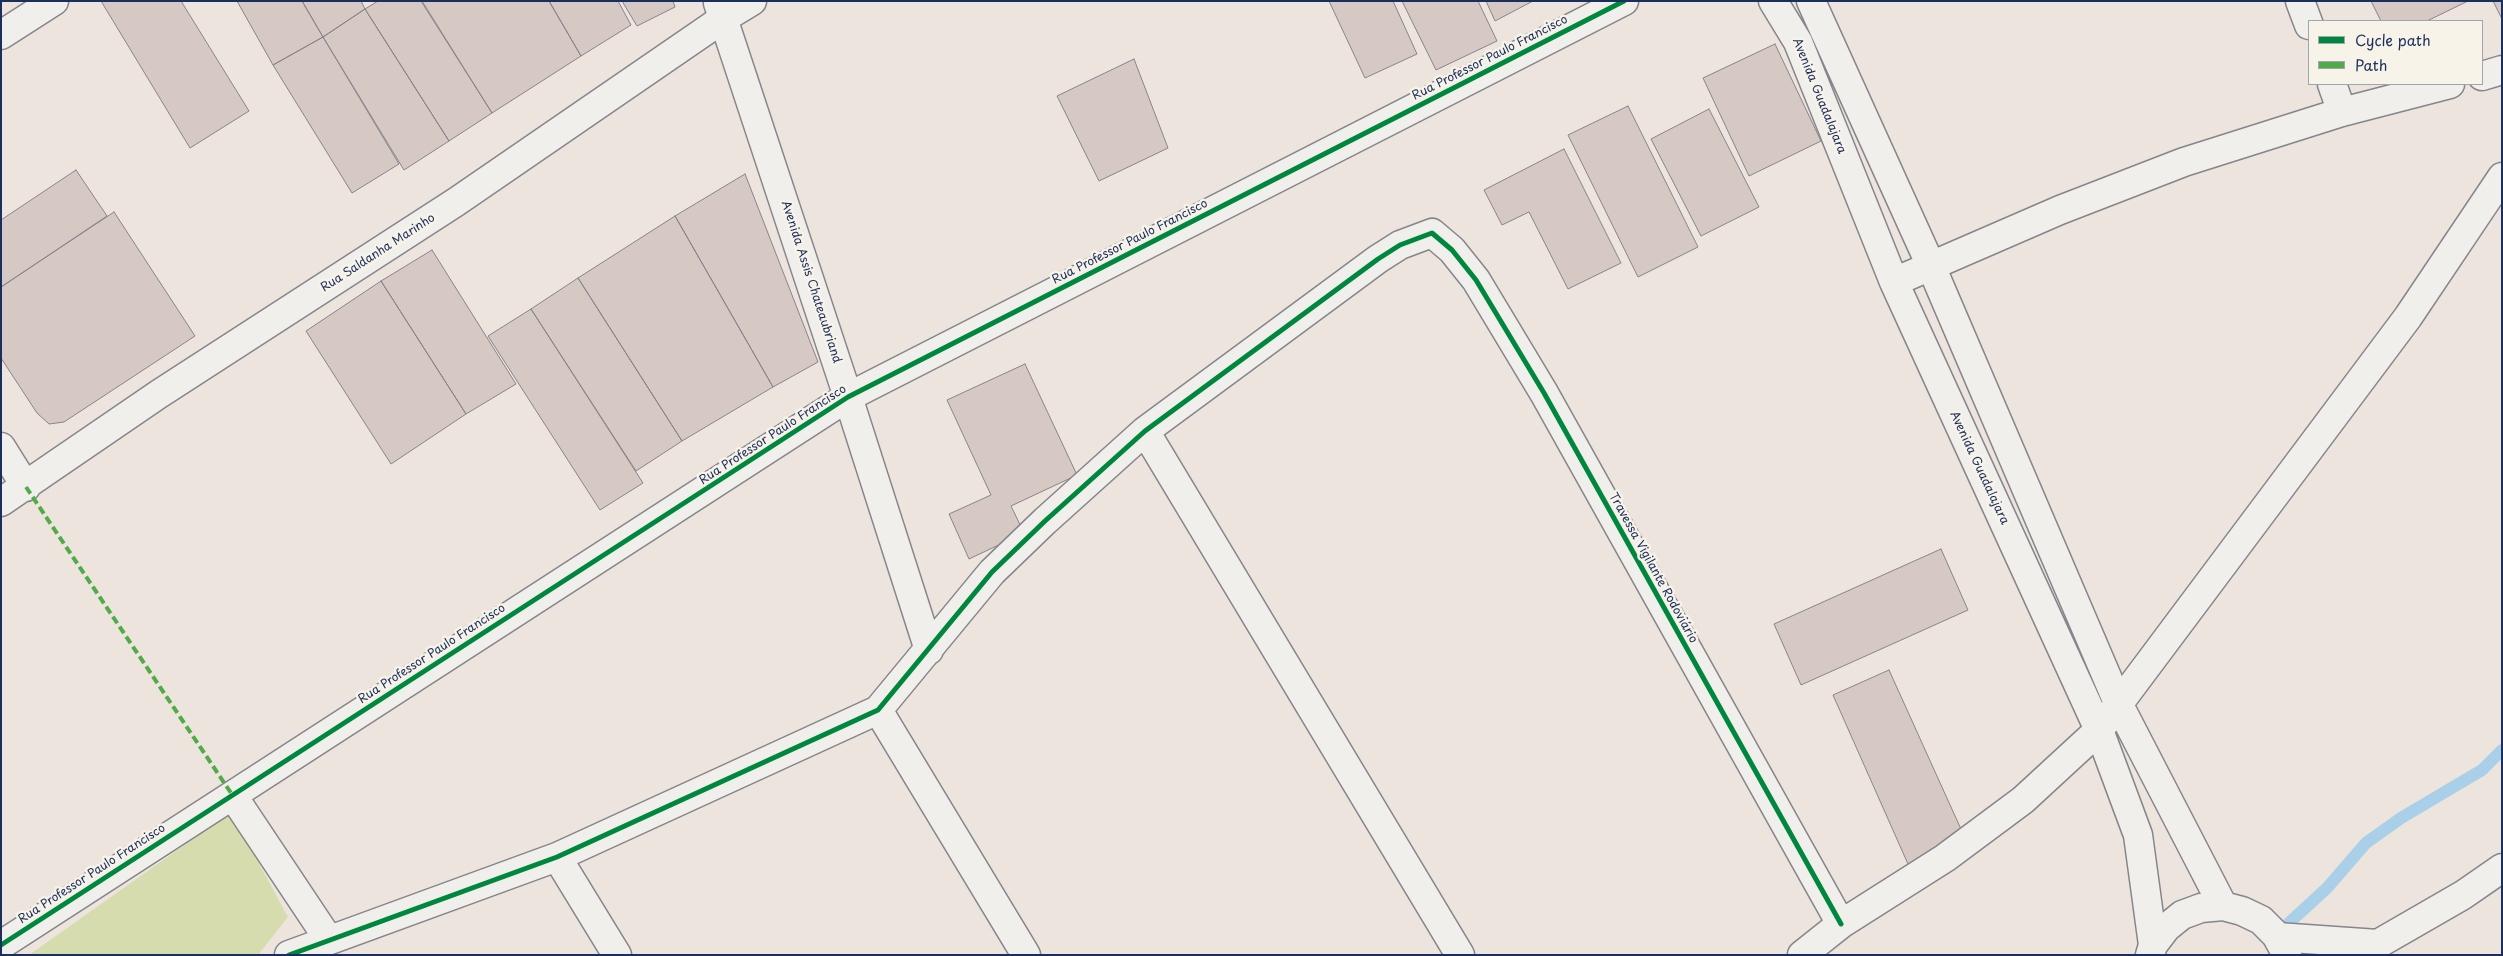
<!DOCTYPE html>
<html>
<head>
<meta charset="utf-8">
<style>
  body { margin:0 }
  #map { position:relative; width:2503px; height:956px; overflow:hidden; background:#ece4dd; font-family:"Playpen Sans",sans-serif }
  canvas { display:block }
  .frame { position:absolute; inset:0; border:2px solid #1b2f5e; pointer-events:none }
  .legend { position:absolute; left:2308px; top:20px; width:175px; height:65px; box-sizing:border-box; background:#f7f3e8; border:1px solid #9fa5b1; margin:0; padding:6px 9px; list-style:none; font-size:15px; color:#1b2f5e }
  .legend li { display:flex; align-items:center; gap:10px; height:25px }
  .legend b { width:25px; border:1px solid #9fa5b1 }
</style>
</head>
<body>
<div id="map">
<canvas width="2503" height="956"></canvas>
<div class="frame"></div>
<ul class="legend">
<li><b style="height:6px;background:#00873e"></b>Cycle path</li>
<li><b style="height:6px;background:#52ab49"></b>Path</li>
</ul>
</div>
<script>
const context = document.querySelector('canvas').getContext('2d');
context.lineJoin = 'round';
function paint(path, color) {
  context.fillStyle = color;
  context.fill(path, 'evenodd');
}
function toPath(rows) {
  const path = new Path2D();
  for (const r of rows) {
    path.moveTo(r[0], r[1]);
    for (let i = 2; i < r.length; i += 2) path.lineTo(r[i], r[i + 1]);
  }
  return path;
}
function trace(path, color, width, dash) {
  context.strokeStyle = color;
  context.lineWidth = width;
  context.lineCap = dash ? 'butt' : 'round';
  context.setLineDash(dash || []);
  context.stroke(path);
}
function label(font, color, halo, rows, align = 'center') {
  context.font = font + ' "Playpen Sans",sans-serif';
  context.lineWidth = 5;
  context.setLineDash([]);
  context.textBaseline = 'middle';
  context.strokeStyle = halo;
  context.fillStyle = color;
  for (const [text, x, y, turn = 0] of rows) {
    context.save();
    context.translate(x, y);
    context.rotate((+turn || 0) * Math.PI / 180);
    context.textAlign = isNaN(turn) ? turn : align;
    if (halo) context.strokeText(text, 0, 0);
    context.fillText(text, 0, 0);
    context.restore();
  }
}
paint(toPath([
  [231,812,288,917,258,955,29,955]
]), '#d7dcaf');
trace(toPath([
  [2278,933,2327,888,2366,843,2401,818,2482,770,2502,750]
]), '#aad0e9', 12);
const building = toPath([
  [101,1,181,1,249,111,190,148,101,1],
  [237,1,302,1,323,37,273,65,237,1],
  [302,1,361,1,365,9,323,37,302,1],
  [378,1,421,1,492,113,449,141,365,9,378,1],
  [422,1,549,1,581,56,492,113,422,1],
  [549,1,618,1,631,25,581,56,549,1],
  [622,1,673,1,675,7,637,26,622,1],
  [1329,1,1393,1,1417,54,1365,78,1329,1],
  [1402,1,1478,1,1497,41,1436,70,1402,1],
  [1486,1,1533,1,1495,21,1486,1],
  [2371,1,2468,1,2427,21,2381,21,2371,1],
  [2493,1,2502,1,2502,19,2493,1],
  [365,9,449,141,404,170,323,37,365,9],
  [323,37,399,164,352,193,273,65,323,37],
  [1775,44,1821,141,1749,176,1703,78,1775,44],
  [1134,59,1168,148,1099,181,1057,96,1134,59],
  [1628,106,1698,247,1638,277,1568,135,1628,106],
  [1709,109,1759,207,1701,236,1651,139,1709,109],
  [1564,149,1621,263,1568,289,1529,212,1502,225,1484,190,1564,149],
  [76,170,107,216,1,287,1,220,76,170],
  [745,174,818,362,773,387,675,216,745,174],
  [114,212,195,336,64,422,49,424,37,413,1,358,1,287,114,212],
  [675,216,773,387,682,441,578,278,675,216],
  [432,250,516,384,466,414,381,281,432,250],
  [578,278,682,441,636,471,531,309,578,278],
  [381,281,466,414,391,464,306,331,381,281],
  [531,309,643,483,600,510,488,336,531,309],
  [1025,364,1077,475,1011,506,1024,533,969,559,949,514,991,495,947,400,1025,364],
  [1941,549,1968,610,1801,685,1774,624,1941,549],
  [1889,670,1965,838,1908,864,1833,695,1889,670]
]);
paint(building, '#d6c8c2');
trace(building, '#85858b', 1);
const minor = toPath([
  [1773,1,1798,42,1894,282,2099,730,2138,835,2153,945],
  [1811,1,1931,266,2119,705,2223,906],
  [2300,1,2309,25],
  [718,3,848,397,929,650],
  [1,35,54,1],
  [2482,76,2502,70],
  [2332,84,2342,112],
  [1894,282,2060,210,2184,162,2342,112,2450,84],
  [1145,431,1460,955],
  [1,447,26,487],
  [1,502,159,394,456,202,724,18,752,1],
  [878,710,1026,955],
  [233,796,329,940],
  [557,857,617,955],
  [2277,937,2378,944],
  [1,945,848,397,1624,1],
  [289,955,557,857,878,710,992,572,1045,521,1145,431,1378,259,1400,245,1432,233,1452,250,1476,280,1544,393,1841,924],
  [1802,955,1841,924,1945,858,2023,800,2099,730,2408,317,2502,177],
  [2150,955,2153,945,2166,928,2182,915,2201,908,2223,906,2242,911,2261,920,2276,935,2287,955],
  [2363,955,2378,944,2463,895,2502,868]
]);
trace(minor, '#85858b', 31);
trace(minor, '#f1efeb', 28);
trace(toPath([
  [26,487,233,796]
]), '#52ab49', 4, [8, 4]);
trace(toPath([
  [1,945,848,397,1624,1],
  [289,955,557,857,878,710,992,572,1045,521,1145,431,1378,259,1400,245,1432,233,1452,250,1476,280,1544,393,1841,924]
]), '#00873e', 5);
label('12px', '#1b2f5e', '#f7f3e8', [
  ["Rua Professor Paulo Francisco",1490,58,-27],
  ["Avenida Guadalajara",1819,96,68],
  ["Rua Professor Paulo Francisco",1130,242,-27],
  ["Rua Saldanha Marinho",378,253,-33],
  ["Avenida Assis Chateaubriand",811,282,72],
  ["Rua Professor Paulo Francisco",773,435,-33],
  ["Avenida Guadalajara",1979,468,65],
  ["Travessa Vigilante Rodoviário",1653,568,61],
  ["Rua Professor Paulo Francisco",432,654,-33],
  ["Rua Professor Paulo Francisco",92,874,-33]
]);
</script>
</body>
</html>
